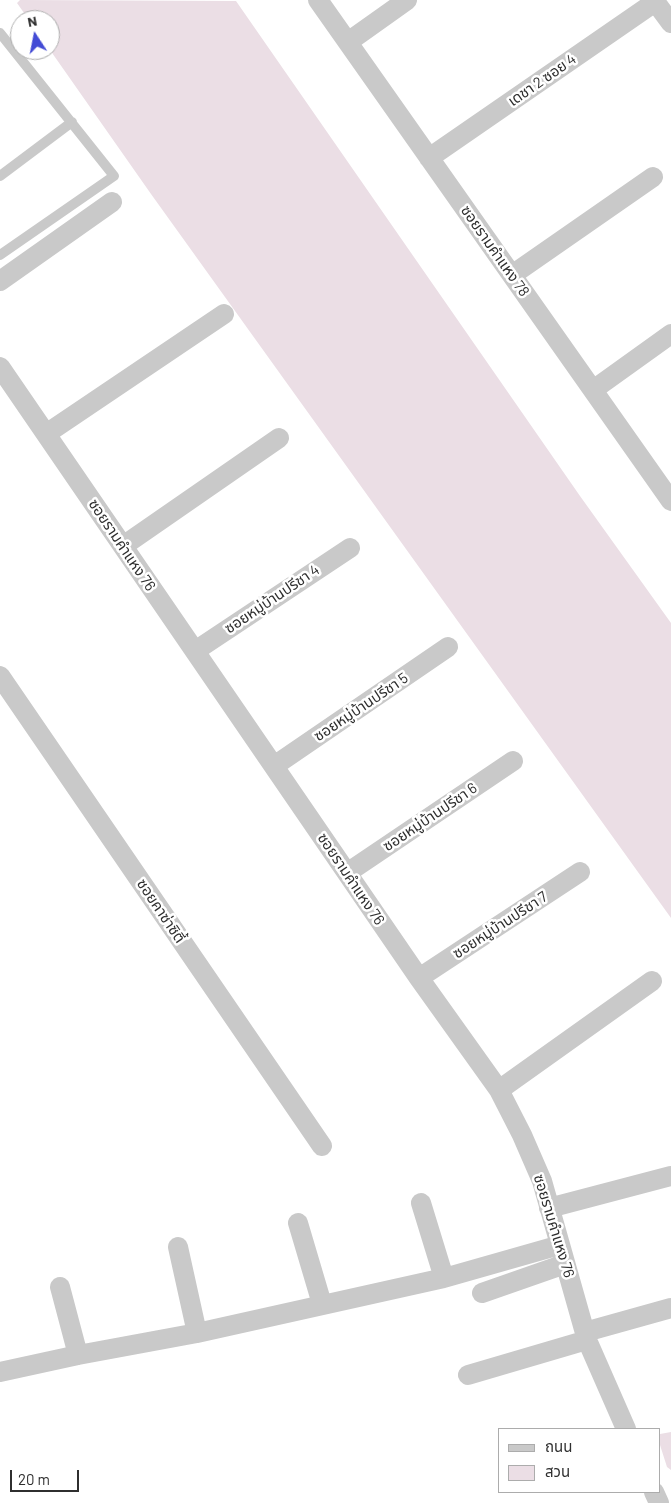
<!DOCTYPE html>
<html>
<head>
<meta charset="utf-8">
<style>
  body { margin:0 }
  #map { position:relative; width:671px; height:1503px; overflow:hidden; background:#fff; font-family:Barlow,"Noto Sans Thai",sans-serif }
  canvas { display:block }
  .legend { position:absolute; left:498px; top:1428px; width:162px; height:65px; box-sizing:border-box; background:#fff; border:1px solid #acacac; margin:0; padding:6px 9px; list-style:none; font-size:15px; color:#2f2f2f }
  .legend li { display:flex; align-items:center; gap:10px; height:25px }
  .legend b { width:25px; border:1px solid #acacac }
  .north { position:absolute; left:10px; top:10px; width:50px; height:50px; box-sizing:border-box; background:#fff; border:1px solid #acacac; border-radius:50%; rotate:349deg; font-size:14px; font-weight:700; line-height:20px; text-align:center; color:#2f2f2f }
  .north::after { content:''; display:block; margin:auto; width:18px; height:22px; background:#434bd5; clip-path:polygon(50% 0,100% 100%,50% 72%,0 100%) }
  .scale { position:absolute; left:10px; top:1470px; width:69px; height:22px; box-sizing:border-box; border:2px solid #2f2f2f; border-top:0; padding-left:6px; font-size:15px; line-height:18px; white-space:nowrap; color:#2f2f2f; -webkit-text-stroke:4px #fff; paint-order:stroke }
</style>
</head>
<body>
<div id="map">
<canvas width="671" height="1503"></canvas>
<ul class="legend">
<li><b style="height:6px;background:#c9c9c9"></b>ถนน</li>
<li><b style="height:14px;background:#ebdee5"></b>สวน</li>
</ul>
<div class="north">N</div>
<div class="scale">20 m</div>
</div>
<script>
const context = document.querySelector('canvas').getContext('2d');
context.lineJoin = 'round';
function paint(path, color) {
  context.fillStyle = color;
  context.fill(path, 'evenodd');
}
function toPath(rows) {
  const path = new Path2D();
  for (const r of rows) {
    path.moveTo(r[0], r[1]);
    for (let i = 2; i < r.length; i += 2) path.lineTo(r[i], r[i + 1]);
  }
  return path;
}
function trace(path, color, width, dash) {
  context.strokeStyle = color;
  context.lineWidth = width;
  context.lineCap = dash ? 'butt' : 'round';
  context.setLineDash(dash || []);
  context.stroke(path);
}
function label(font, color, halo, rows, align = 'center') {
  context.font = font + ' Barlow,"Noto Sans Thai",sans-serif';
  context.lineWidth = 5;
  context.setLineDash([]);
  context.textBaseline = 'middle';
  context.strokeStyle = halo;
  context.fillStyle = color;
  for (const [text, x, y, turn = 0] of rows) {
    context.save();
    context.translate(x, y);
    context.rotate((+turn || 0) * Math.PI / 180);
    context.textAlign = isNaN(turn) ? turn : align;
    if (halo) context.strokeText(text, 0, 0);
    context.fillText(text, 0, 0);
    context.restore();
  }
}
paint(toPath([
  [20,0,236,1,580,496,671,623,671,918,151,194,50,50,50,20,29,20,17,3],
  [671,1432,671,1470,667,1467,660,1445,660,1434]
]), '#ebdee5');
trace(toPath([
  [0,33,114,176,0,255],
  [0,176,72,122]
]), '#c9c9c9', 10);
trace(toPath([
  [318,0,671,501],
  [654,0,671,23],
  [348,42,407,0],
  [429,158,655,2],
  [512,275,653,177],
  [0,281,112,202],
  [0,367,419,978,499,1090,522,1135,542,1181,587,1340,626,1429],
  [593,390,671,334],
  [46,434,224,314],
  [123,546,279,438],
  [195,651,350,548],
  [0,676,322,1146],
  [274,766,448,647],
  [347,873,513,761],
  [419,978,580,872],
  [499,1090,652,981],
  [421,1203,444,1278],
  [549,1208,671,1176],
  [298,1223,322,1304],
  [178,1247,197,1333],
  [60,1287,78,1355],
  [482,1293,565,1264],
  [585,1332,671,1308],
  [0,1372,78,1355,197,1333,444,1278,560,1245],
  [468,1375,587,1340],
  [654,1492,659,1503]
]), '#c9c9c9', 20);
label('15px', '#2f2f2f', '#fff', [
  ["เดชา 2 ซอย 4",542,80,-35],
  ["ซอยรามคำแหง 78",495,251,55],
  ["ซอยรามคำแหง 76",122,545,56],
  ["ซอยหมู่บ้านปรีชา 4",272,599,-34],
  ["ซอยหมู่บ้านปรีชา 5",361,707,-34],
  ["ซอยหมู่บ้านปรีชา 6",430,817,-34],
  ["ซอยรามคำแหง 76",351,879,56],
  ["ซอยคาซ่าซิตี้",161,911,56],
  ["ซอยหมู่บ้านปรีชา 7",500,925,-33],
  ["ซอยรามคำแหง 76",554,1226,73]
]);
</script>
</body>
</html>
